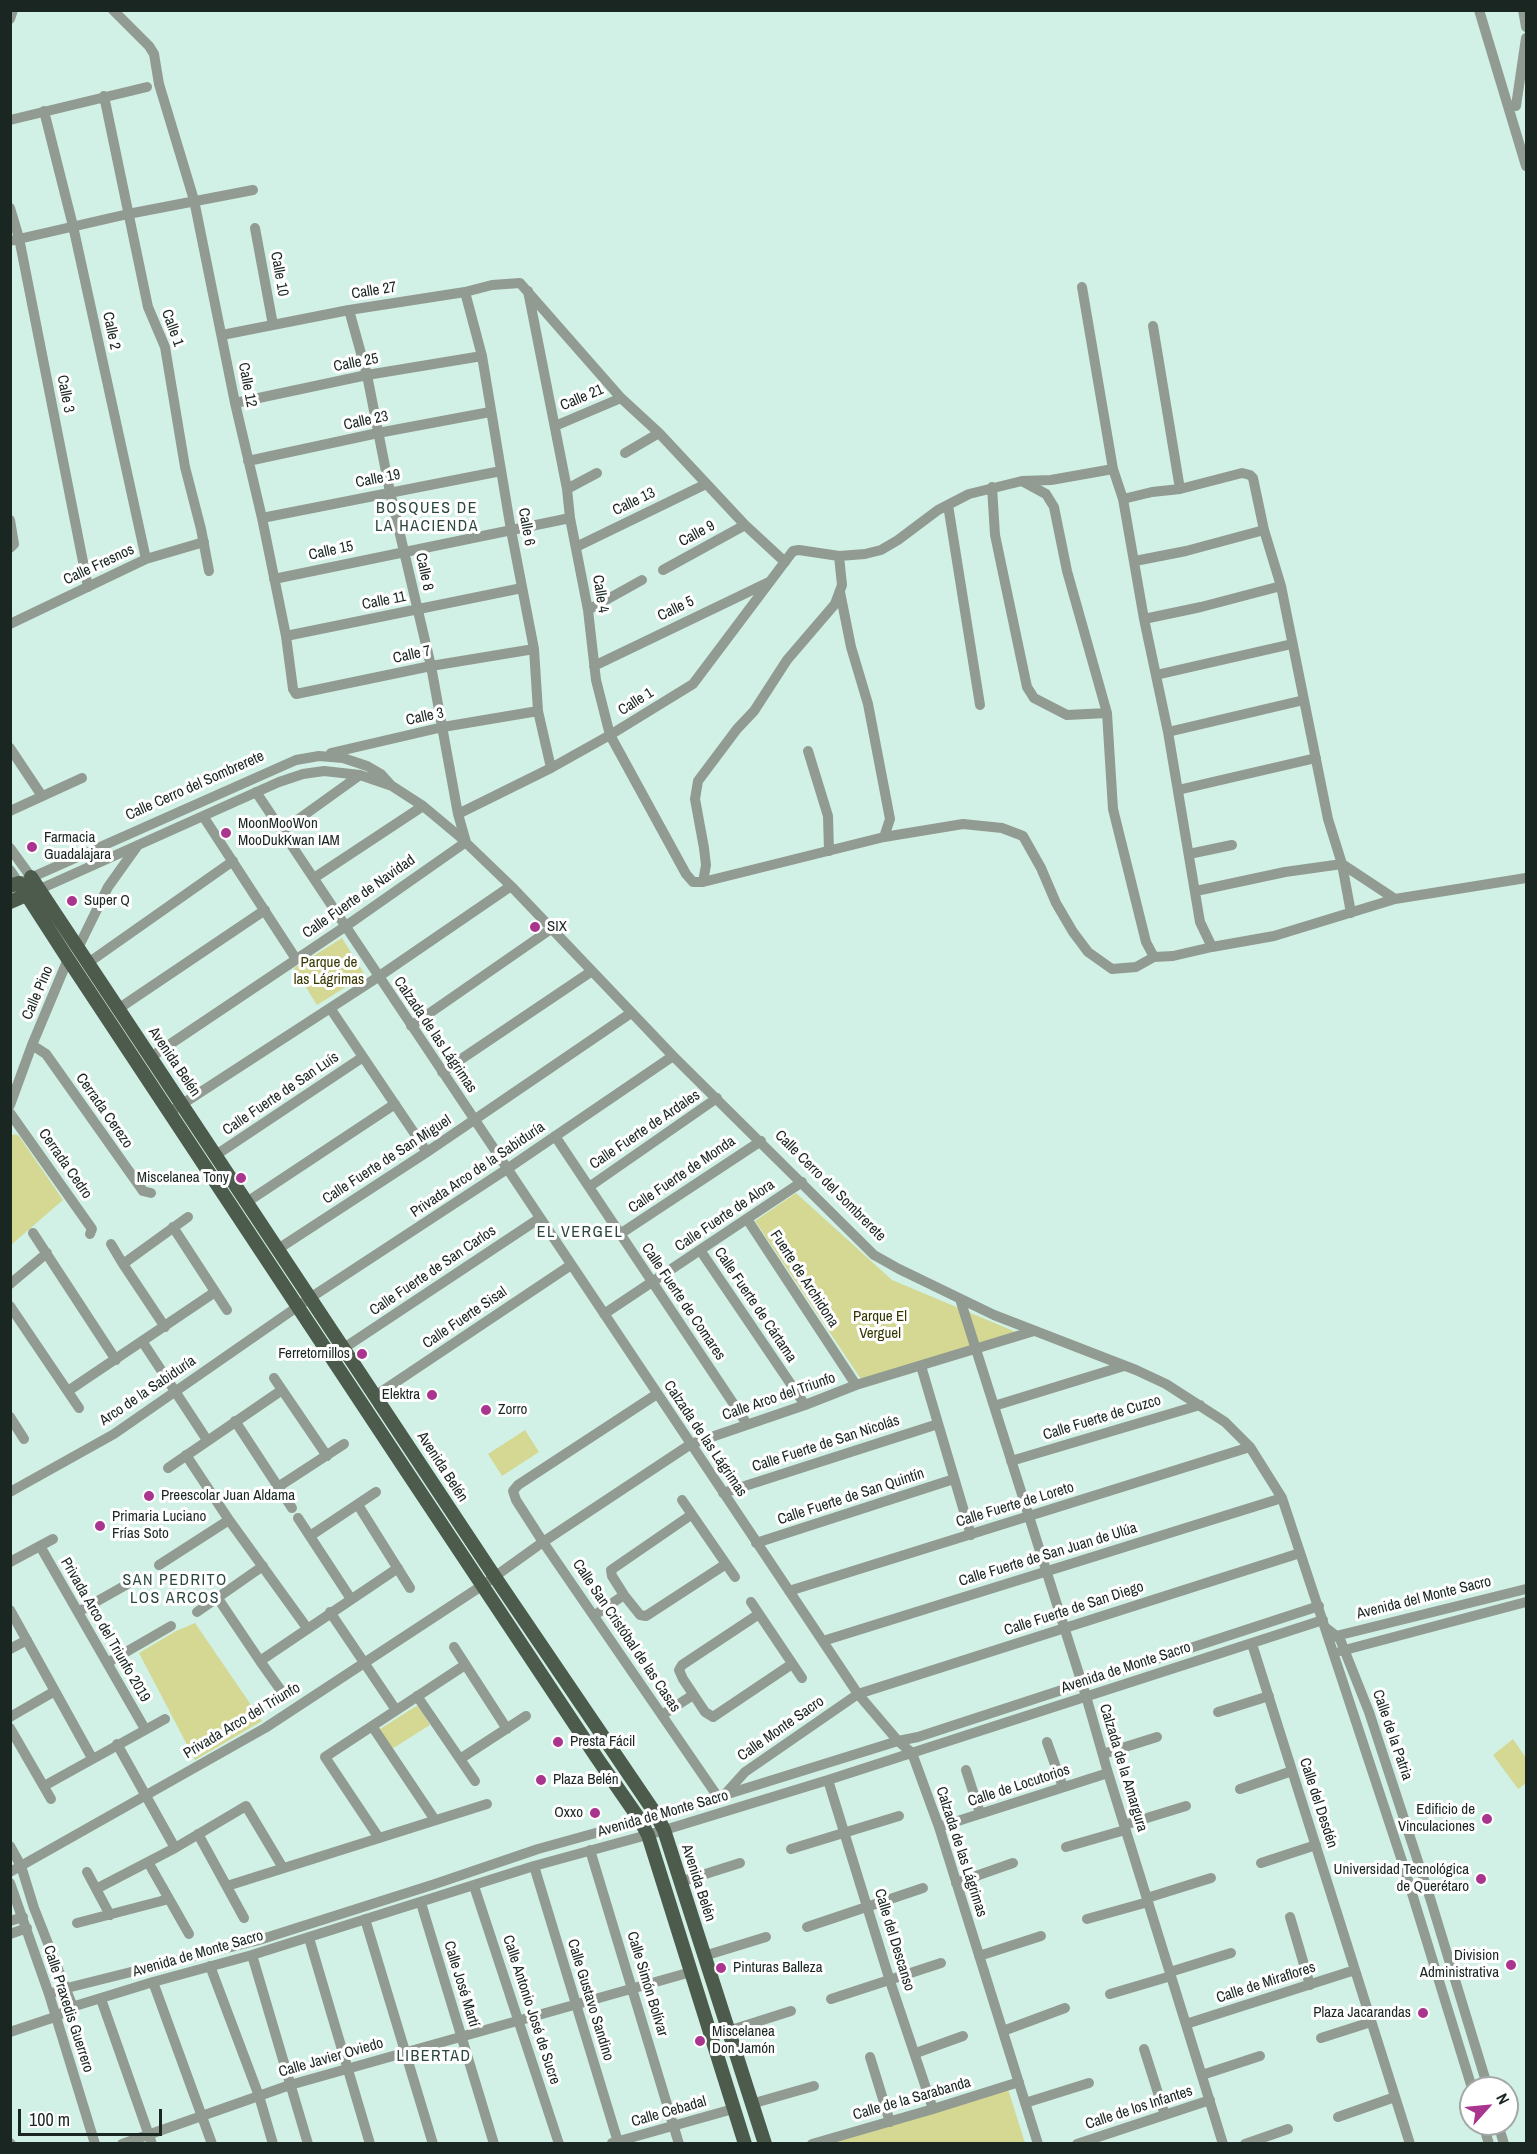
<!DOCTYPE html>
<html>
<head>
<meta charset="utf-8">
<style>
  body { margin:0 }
  #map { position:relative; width:1537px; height:2154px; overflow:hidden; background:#d1f1e7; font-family:"Archivo Narrow",sans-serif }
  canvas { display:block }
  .frame { position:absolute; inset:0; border:12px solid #1a2622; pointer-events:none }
  .north { position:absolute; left:1459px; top:2076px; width:60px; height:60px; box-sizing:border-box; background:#fff; border:2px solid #a3a8a7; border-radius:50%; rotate:63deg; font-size:16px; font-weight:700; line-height:24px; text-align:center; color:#1a2622 }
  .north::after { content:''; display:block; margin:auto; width:21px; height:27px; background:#aa358e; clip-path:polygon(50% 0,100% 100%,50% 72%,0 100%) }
  .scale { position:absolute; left:18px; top:2109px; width:144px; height:27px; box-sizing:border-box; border:3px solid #1a2622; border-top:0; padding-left:8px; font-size:18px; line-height:21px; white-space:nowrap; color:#1a2622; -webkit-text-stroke:4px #fff; paint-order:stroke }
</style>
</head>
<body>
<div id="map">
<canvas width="1537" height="2154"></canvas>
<div class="frame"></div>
<div class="north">N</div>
<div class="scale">100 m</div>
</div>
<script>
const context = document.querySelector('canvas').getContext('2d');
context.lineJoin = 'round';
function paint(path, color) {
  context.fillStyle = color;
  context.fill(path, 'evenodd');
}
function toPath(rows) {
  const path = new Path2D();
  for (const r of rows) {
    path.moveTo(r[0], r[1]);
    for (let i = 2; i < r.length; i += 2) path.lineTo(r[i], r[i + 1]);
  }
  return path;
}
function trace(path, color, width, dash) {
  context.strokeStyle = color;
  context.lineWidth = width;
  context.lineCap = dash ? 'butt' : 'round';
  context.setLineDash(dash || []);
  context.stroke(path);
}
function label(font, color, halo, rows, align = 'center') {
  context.font = font + ' "Archivo Narrow",sans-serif';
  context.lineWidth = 6;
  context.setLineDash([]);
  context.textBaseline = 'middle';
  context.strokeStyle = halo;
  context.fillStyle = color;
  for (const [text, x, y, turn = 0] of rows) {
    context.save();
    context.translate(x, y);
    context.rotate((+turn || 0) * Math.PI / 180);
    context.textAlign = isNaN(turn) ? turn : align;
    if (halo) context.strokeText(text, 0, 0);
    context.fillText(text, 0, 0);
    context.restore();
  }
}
paint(toPath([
  [342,938,365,975,317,1005,294,968],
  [15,1134,19,1136,63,1200,11,1245,10,1136],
  [796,1193,892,1280,1016,1332,861,1379,755,1221],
  [525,1430,539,1452,502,1476,488,1454],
  [195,1623,262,1721,195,1760,139,1653,176,1631],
  [418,1705,430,1725,392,1749,380,1729],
  [1513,1739,1526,1758,1526,1783,1518,1789,1493,1755],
  [1008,2089,1025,2143,824,2144]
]), '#d4d893');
trace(toPath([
  [113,10,149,46,154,54,159,84,194,200,235,403,262,518,286,636,293,689,296,694,431,666,534,649],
  [1479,10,1526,166],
  [1523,10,1526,27],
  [10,19,13,10],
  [104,96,148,307,165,347,185,467,201,529,209,571],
  [1516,106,1526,38],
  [44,111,73,226,146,559],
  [10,120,147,87],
  [10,208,19,238,88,587],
  [255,228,273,325],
  [10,241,128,214,253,190],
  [1082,287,1113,469,1123,499,1144,619,1168,732,1200,922,1212,947],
  [528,291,567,489,570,518,588,610,596,680,610,735,686,874,693,882,703,882,884,837,963,824,1002,828,1023,836,1041,868,1056,903,1073,932,1088,952,1112,969,1136,967,1154,957,1173,956,1212,947,1274,936,1395,899,1526,878],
  [465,292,482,356,511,530,534,649,538,711,551,768],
  [1153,326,1180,489],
  [222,335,349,310,465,292,492,285,520,283,621,398,659,433,745,525,785,562],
  [235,403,367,375,482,356],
  [555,426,621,398],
  [625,453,659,433],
  [248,461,378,433,490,412],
  [1022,481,1046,494,1054,507,1067,571,1107,713,1113,809,1146,942,1154,957],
  [992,487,995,535,1027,687,1034,698,1067,715,1107,713],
  [567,489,597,473],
  [1123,499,1152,492,1180,489,1242,473,1250,475,1253,478,1264,530,1281,586,1328,819,1342,864,1351,913],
  [948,505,980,705],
  [262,518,501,471],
  [10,520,14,544,10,548],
  [576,547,706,484],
  [1135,561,1186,551,1264,530],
  [663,570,745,525],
  [274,579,570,518],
  [840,592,851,647,868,704,890,819,884,837],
  [588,610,642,580],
  [1144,619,1201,607,1281,586],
  [10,624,146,559,204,542],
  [286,636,522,588],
  [594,666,769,582],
  [1156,675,1292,644],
  [1168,732,1304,700],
  [10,748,42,796],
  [808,751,828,816,829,851],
  [331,753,443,727,538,711],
  [1178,790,1316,758],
  [256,792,858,1694,898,1741,912,1753,939,1827,1038,2144],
  [10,811,82,778],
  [458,814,551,768,610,735,693,684,793,551,799,550,839,556,865,554,881,550,898,540,938,510,969,494,1022,481,1051,480,1113,469],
  [203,816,296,959],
  [282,831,360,775],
  [10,848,31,877],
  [1189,854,1232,845],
  [10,870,19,883,296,760,319,756,343,758,367,766,381,774,390,784],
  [314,878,423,806],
  [703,882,706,865,704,848,695,799,698,781,737,729,754,711,787,660,835,604,842,585,839,556],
  [40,889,279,782,303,774,324,771,360,775,392,786,423,806,459,836,511,886,673,1056,874,1255,899,1269,994,1315,1136,1370,1166,1384,1225,1422,1250,1447,1282,1498,1402,1861,1472,2088],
  [1196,891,1285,872,1342,864,1395,899],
  [78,948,108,887,138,845],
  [88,963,233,861],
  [330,1008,427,1152],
  [118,1009,265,910],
  [411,1026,551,929],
  [32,1045,46,1054,143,1191,151,1193],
  [151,1057,346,926,466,842,458,814,431,666,390,492,367,375,349,310],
  [442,1072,592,971],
  [10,1105,32,1045,68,959],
  [170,1112,378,977,511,886],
  [10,1113,92,1229,90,1234],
  [555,1136,747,1424],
  [216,1155,363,1057],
  [589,1187,717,1098],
  [247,1202,395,1104],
  [747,1219,856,1385],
  [173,1227,227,1310],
  [33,1233,116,1360],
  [620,1234,761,1141],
  [111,1244,123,1264],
  [278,1249,427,1152,631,1013],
  [700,1250,805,1405],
  [10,1284,47,1253],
  [960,1299,1086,1696,1108,1773,1223,2144],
  [10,1306,79,1408],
  [604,1314,802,1182],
  [165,1327,123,1264,188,1217],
  [142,1341,207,1440],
  [344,1348,540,1218],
  [921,1366,971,1535],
  [274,1378,327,1456],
  [68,1391,215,1292],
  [657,1394,518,1485,513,1491,516,1500,543,1542,718,1797],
  [375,1396,571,1265],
  [994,1406,1124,1366],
  [10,1417,24,1439],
  [235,1421,292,1508],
  [186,1455,229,1520,307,1628],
  [1011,1461,1200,1405],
  [168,1468,282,1390],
  [278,1487,344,1444],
  [10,1492,114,1434,310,1298,507,1169,673,1056],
  [723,1493,938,1424],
  [682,1500,735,1577],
  [358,1505,410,1588],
  [691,1515,611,1570,612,1576,624,1595,640,1615,646,1616,726,1564],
  [298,1518,351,1599],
  [310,1536,376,1492],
  [756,1543,954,1479],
  [40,1546,145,1729],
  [10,1562,53,1539],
  [159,1565,229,1520],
  [789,1591,1250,1447],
  [217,1597,260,1661,398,1568],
  [751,1602,802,1678],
  [10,1610,92,1758],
  [78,1612,140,1577],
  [197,1612,263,1566],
  [330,1612,396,1710],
  [759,1614,682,1665,679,1670,683,1679,705,1712,713,1717,792,1664],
  [595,1615,624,1595],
  [1326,1628,1340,1639,1369,1712,1431,1901,1488,2088],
  [1332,1637,1526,1589],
  [823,1641,1282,1498],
  [1252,1644,1410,2144],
  [454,1647,507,1729],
  [10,1649,27,1640],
  [1341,1651,1526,1602],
  [260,1661,282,1692],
  [107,1663,171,1626],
  [417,1696,475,1781],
  [1218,1712,1269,1696],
  [662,1715,693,1695],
  [10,1717,55,1691],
  [372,1726,435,1820],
  [10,1728,51,1799],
  [1047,1742,1063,1787],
  [117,1744,175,1848],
  [1103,1754,1157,1737],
  [460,1759,526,1716],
  [966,1770,980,1813],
  [828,1780,890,1981,933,2109],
  [44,1786,165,1719],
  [1240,1789,1292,1771],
  [726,1793,745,1772,858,1694,1300,1553],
  [1124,1825,1186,1806],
  [939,1827,1108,1773],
  [198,1834,244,1918],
  [379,1838,325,1757,465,1665],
  [10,1846,21,1866,34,1908,73,2007],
  [1066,1847,1125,1830],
  [791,1849,899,1816],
  [590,1850,679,2144],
  [148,1862,189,1934],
  [1261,1863,1316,1845],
  [534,1866,618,2142],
  [10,1872,265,1728,483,1585,543,1542,691,1444,805,1405,856,1385,1034,1331],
  [87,1872,110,1915],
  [680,1882,740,1863],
  [10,1883,49,1994,95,2144],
  [956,1883,1013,1863],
  [227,1886,487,1804],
  [474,1886,559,2144],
  [96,1889,175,1848,246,1806,283,1868],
  [1147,1898,1211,1878],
  [421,1903,494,2144],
  [1290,1917,1310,1985],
  [365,1919,433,2144],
  [1087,1919,1148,1902],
  [10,1921,23,1917],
  [77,1923,169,1899],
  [807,1927,923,1888],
  [10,1934,27,1928],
  [309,1938,370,2144],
  [252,1955,308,2144],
  [704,1956,766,1937],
  [979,1956,1041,1936],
  [210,1966,259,2096,273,2144],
  [1170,1972,1231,1953],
  [153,1982,212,2144],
  [49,1994,67,1988,259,1940,435,1884,538,1849,657,1816,898,1741,918,1737,1319,1606],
  [1110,1994,1171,1976],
  [101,1999,152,2144],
  [831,1999,941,1963],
  [1186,2024,1355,1970],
  [728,2031,791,2011],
  [1003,2031,1065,2008],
  [10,2032,55,2017,75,2006,153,1982,252,1955,534,1866,658,1832,828,1780,1323,1620],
  [1321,2038,1371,2022],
  [1144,2049,1165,2115],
  [916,2053,963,2036],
  [870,2057,890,2122],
  [1202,2075,1260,2056],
  [1025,2103,1089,2083],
  [751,2104,814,2086],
  [1338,2117,1395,2097],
  [1483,2124,1489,2144],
  [1498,2124,1504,2144],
  [10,2143,11,2144],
  [612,2143,733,2109],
  [122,2144,290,2085,691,1972],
  [812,2144,933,2109,1019,2082],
  [1077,2144,1210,2100],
  [1245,2144,1288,2129]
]), '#929b92', 10);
trace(toPath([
  [31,877,495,1577,657,1816,664,1830,765,2144],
  [10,886,19,883,68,959,407,1472,597,1758,640,1820,648,1835,745,2144],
  [10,902,33,892]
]), '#4d5b4c', 14);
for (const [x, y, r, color] of [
  [226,833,6,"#aa358e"],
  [32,847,6,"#aa358e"],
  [72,901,6,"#aa358e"],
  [535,927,6,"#aa358e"],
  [241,1178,6,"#aa358e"],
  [362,1354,6,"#aa358e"],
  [432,1395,6,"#aa358e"],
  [486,1410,6,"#aa358e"],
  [149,1496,6,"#aa358e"],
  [100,1526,6,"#aa358e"],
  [558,1742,6,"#aa358e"],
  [541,1780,6,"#aa358e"],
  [595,1813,6,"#aa358e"],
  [1487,1819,6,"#aa358e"],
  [1481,1879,6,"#aa358e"],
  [1511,1965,6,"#aa358e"],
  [721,1968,6,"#aa358e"],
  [1423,2013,6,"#aa358e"],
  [700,2041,6,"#aa358e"]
]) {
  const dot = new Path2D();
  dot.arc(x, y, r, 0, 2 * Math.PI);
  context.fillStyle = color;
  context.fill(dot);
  trace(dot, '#fff', 2);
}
label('15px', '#1a2622', '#fff', [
  ["Calle 10",279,274,80],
  ["Calle 27",374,291,-9],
  ["Calle 1",172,328,70],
  ["Calle 2",111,331,78],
  ["Calle 25",356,363,-11],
  ["Calle 12",247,385,79],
  ["Calle 3",65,394,79],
  ["Calle 21",582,398,-23],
  ["Calle 23",366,421,-12],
  ["Calle 19",378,479,-11],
  ["Calle 13",634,502,-26],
  ["Calle 6",526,527,80],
  ["Calle 9",697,534,-28],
  ["Calle 15",331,551,-12],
  ["Calle Fresnos",99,565,-25],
  ["Calle 8",424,572,78],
  ["Calle 4",600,594,81],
  ["Calle 11",384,601,-11],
  ["Calle 5",676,609,-26],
  ["Calle 7",412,655,-12],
  ["Calle 1",636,702,-32],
  ["Calle 3",425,717,-12],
  ["Calle Cerro del Sombrerete",195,786,-24],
  ["Calle Fuerte de Navidad",359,897,-35],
  ["Calle Pino",38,993,-67],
  ["Calzada de las Lágrimas",435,1035,56],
  ["Avenida Belén",174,1062,56],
  ["Calle Fuerte de San Luís",281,1094,-34],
  ["Cerrada Cerezo",104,1111,55],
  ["Calle Fuerte de Ardales",645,1130,-34],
  ["Calle Fuerte de San Miguel",387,1160,-33],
  ["Cerrada Cedro",65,1164,55],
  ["Privada Arco de la Sabiduría",478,1170,-34],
  ["Calle Fuerte de Monda",682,1175,-34],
  ["Calle Cerro del Sombrerete",830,1186,45],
  ["Calle Fuerte de Alora",725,1216,-34],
  ["Calle Fuerte de San Carlos",433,1271,-34],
  ["Fuerte de Archidona",804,1279,57],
  ["Calle Fuerte de Comares",683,1302,56],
  ["Calle Fuerte de Cártama",755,1305,56],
  ["Calle Fuerte Sisal",465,1318,-34],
  ["Arco de la Sabiduría",148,1391,-34],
  ["Calle Arco del Triunfo",779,1397,-19],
  ["Calle Fuerte de Cuzco",1102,1418,-17],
  ["Calzada de las Lágrimas",705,1439,56],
  ["Calle Fuerte de San Nicolás",826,1444,-18],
  ["Avenida Belén",442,1467,57],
  ["Calle Fuerte de San Quintín",851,1497,-18],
  ["Calle Fuerte de Loreto",1015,1505,-17],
  ["Calle Fuerte de San Juan de Ulúa",1048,1555,-17],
  ["Avenida del Monte Sacro",1424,1598,-14],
  ["Calle Fuerte de San Diego",1074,1609,-18],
  ["Privada Arco del Triunfo 2019",105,1630,60],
  ["Calle San Cristóbal de las Casas",626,1636,56],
  ["Avenida de Monte Sacro",1126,1668,-18],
  ["Privada Arco del Triunfo",242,1721,-31],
  ["Calle Monte Sacro",781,1729,-35],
  ["Calle de la Patria",1392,1735,71],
  ["Calzada de la Amargura",1123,1768,73],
  ["Calle de Locutorios",1019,1786,-18],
  ["Calle del Desdén",1318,1803,72],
  ["Avenida de Monte Sacro",663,1814,-16],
  ["Calzada de las Lágrimas",961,1852,72],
  ["Avenida Belén",698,1883,72],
  ["Calle del Descanso",894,1940,73],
  ["Avenida de Monte Sacro",198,1954,-16],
  ["Calle de Miraflores",1266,1983,-18],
  ["Calle José Martí",461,1984,73],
  ["Calle Simón Bolívar",647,1984,73],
  ["Calle Gustavo Sandino",590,2000,73],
  ["Calle Praxedis Guerrero",68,2009,72],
  ["Calle Antonio José de Sucre",531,2010,72],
  ["Calle Javier Oviedo",331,2058,-16],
  ["Calle de la Sarabanda",912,2099,-16],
  ["Calle de los Infantes",1139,2108,-18],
  ["Calle Cebadal",669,2112,-16]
]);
label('15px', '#1a2622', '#fff', [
  ["MoonMooWon",238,824],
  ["MooDukKwan IAM",238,841],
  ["Farmacia",44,838],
  ["Guadalajara",44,855],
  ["Super Q",84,901],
  ["SIX",547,927],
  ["Miscelanea Tony",229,1178,"right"],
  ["Ferretornillos",350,1354,"right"],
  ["Elektra",420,1395,"right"],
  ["Zorro",498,1410],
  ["Preescolar Juan Aldama",161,1496],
  ["Primaria Luciano",112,1517],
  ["Frías Soto",112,1534],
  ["Presta Fácil",570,1742],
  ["Plaza Belén",553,1780],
  ["Edificio de",1475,1810,"right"],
  ["Vinculaciones",1475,1827,"right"],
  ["Oxxo",583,1813,"right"],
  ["Universidad Tecnológica",1469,1870,"right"],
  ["de Querétaro",1469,1887,"right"],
  ["Division",1499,1956,"right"],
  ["Administrativa",1499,1973,"right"],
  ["Pinturas Balleza",733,1968],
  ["Plaza Jacarandas",1411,2013,"right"],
  ["Miscelanea",712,2032],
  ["Don Jamón",712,2049]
], 'left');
label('15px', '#363700', '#fff', [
  ["Parque de",329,963],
  ["las Lágrimas",329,980],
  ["Parque El",880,1317],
  ["Verguel",880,1334]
]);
context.letterSpacing = '1.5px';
label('16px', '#2c4740', '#fff', [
  ["BOSQUES DE",427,509],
  ["LA HACIENDA",427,527],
  ["EL VERGEL",580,1233],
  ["SAN PEDRITO",175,1581],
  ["LOS ARCOS",175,1599],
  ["LIBERTAD",434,2057]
]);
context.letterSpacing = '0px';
</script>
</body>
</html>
